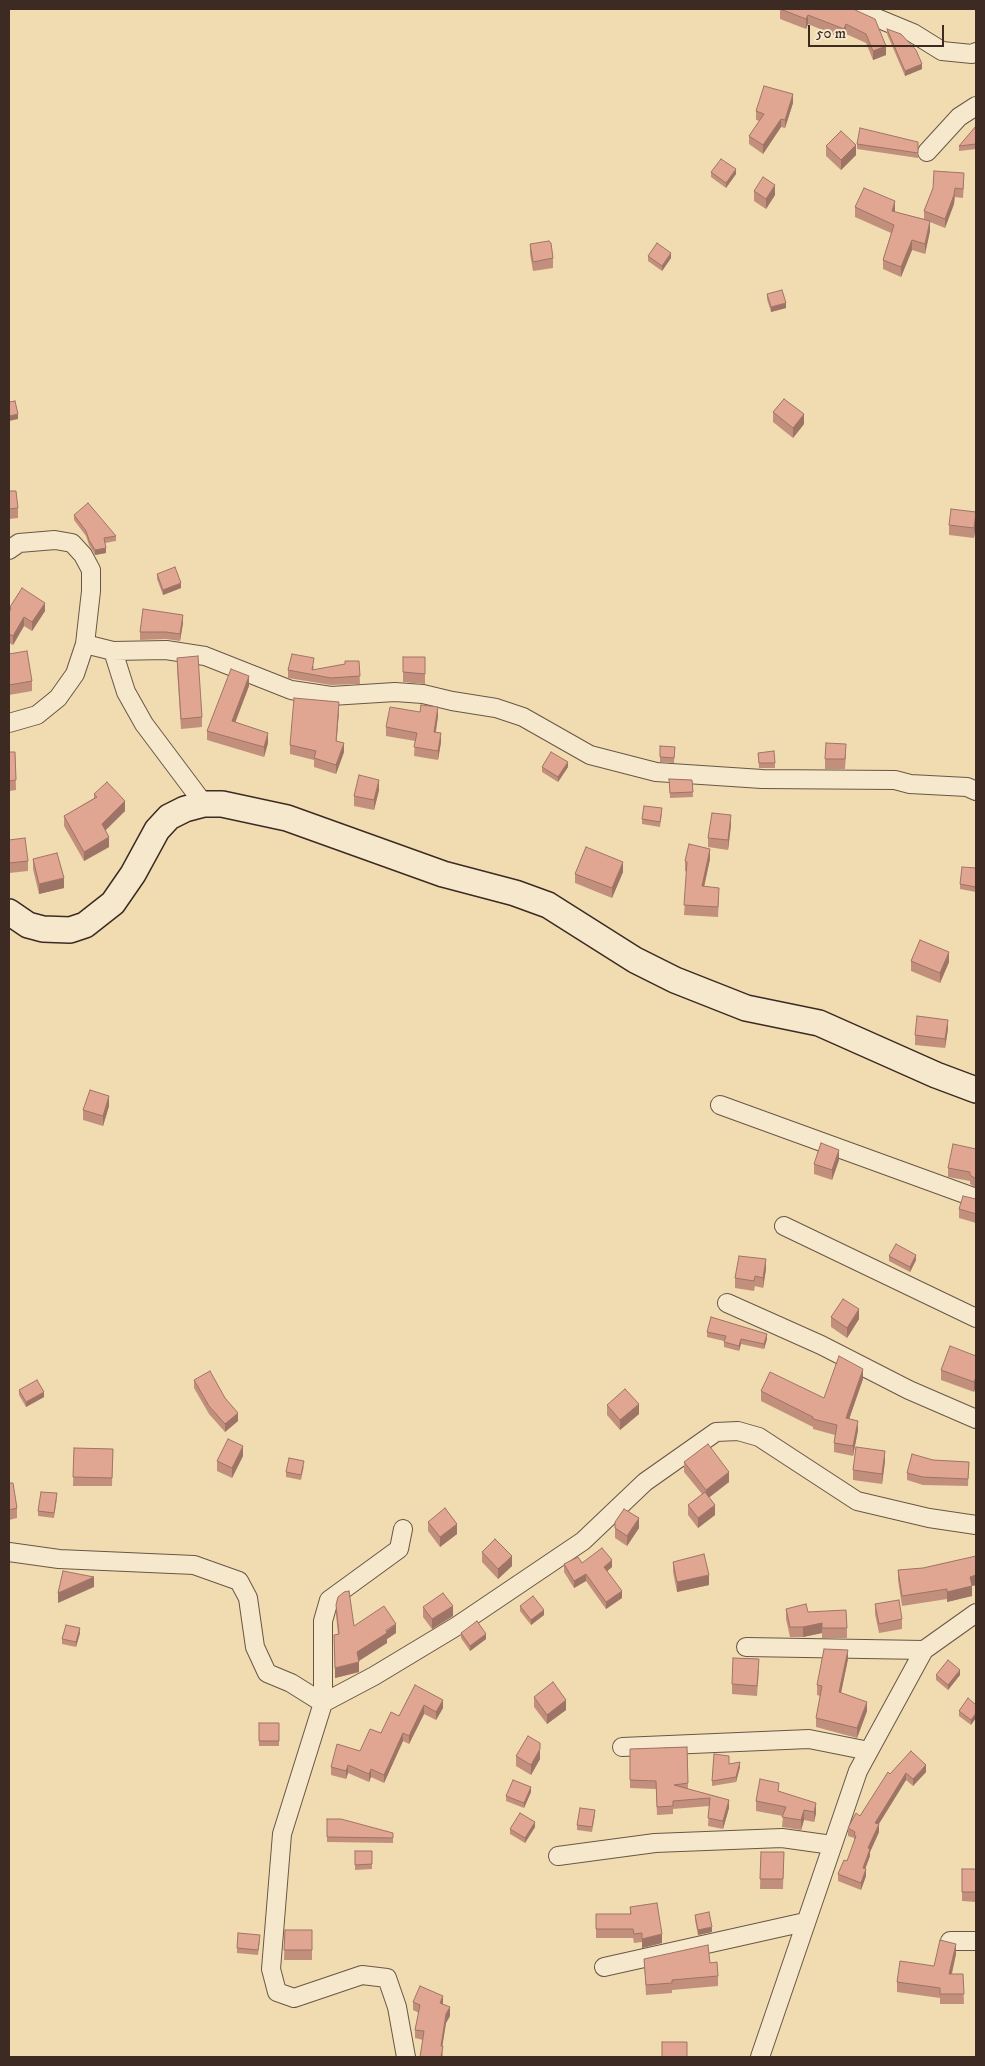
<!DOCTYPE html>
<html>
<head>
<meta charset="utf-8">
<style>
  body { margin:0 }
  #map { position:relative; width:985px; height:2066px; overflow:hidden; background:#f0dcb0; font-family:"IM FELL DW Pica",serif }
  canvas { display:block }
  .frame { position:absolute; inset:0; border:10px solid #3d2a23; pointer-events:none }
  .scale { position:absolute; left:808px; top:25px; width:136px; height:22px; box-sizing:border-box; border:2px solid #3d2a23; border-top:0; padding-left:6px; font-size:15px; line-height:18px; white-space:nowrap; color:#3d2a23; -webkit-text-stroke:4px #f5e8cc; paint-order:stroke }
</style>
</head>
<body>
<div id="map">
<canvas width="985" height="2066"></canvas>
<div class="frame"></div>
<div class="scale">50 m</div>
</div>
<script>
const context = document.querySelector('canvas').getContext('2d');
context.lineJoin = 'round';
function toPath(rows) {
  const path = new Path2D();
  for (const r of rows) {
    path.moveTo(r[0], r[1]);
    for (let i = 2; i < r.length; i += 2) path.lineTo(r[i], r[i + 1]);
  }
  return path;
}
function trace(path, color, width, dash) {
  context.strokeStyle = color;
  context.lineWidth = width;
  context.lineCap = dash ? 'butt' : 'round';
  context.setLineDash(dash || []);
  context.stroke(path);
}
function paint(path, color) {
  context.fillStyle = color;
  context.fill(path, 'evenodd');
}
const street = toPath([
  [855,9,913,33,942,51,972,54,976,52],
  [927,152,959,117,976,106],
  [9,550,19,543,55,540,72,543,83,555,91,570,91,591,85,644,75,674,58,698,37,715,9,723],
  [85,644,113,651,166,650,205,656,291,690,331,696,395,692,423,694,452,701,496,708,523,717,590,755,656,772,762,779,895,780,910,784,967,787,976,791],
  [113,651,126,692,144,724,204,804],
  [720,1105,976,1198],
  [784,1226,976,1318],
  [727,1303,821,1345,909,1390,976,1419],
  [9,1552,59,1559,194,1565,239,1581,248,1598,255,1647,267,1673,291,1683,323,1703,323,1621,329,1600,399,1549,403,1529],
  [746,1647,924,1650],
  [622,1747,809,1739,869,1751],
  [558,1856,655,1843,782,1838,832,1845],
  [950,1941,976,1941],
  [604,1967,805,1922],
  [406,2057,397,2007,387,1978,362,1975,294,1998,277,1992,271,1969,282,1834,323,1703,374,1676,457,1626,583,1541,645,1482,716,1432,738,1431,759,1437,857,1501,929,1518,976,1525],
  [760,2057,858,1771,924,1650,976,1613]
]);
const secondary = toPath([
  [9,912,28,925,43,929,70,930,85,925,113,903,133,874,157,830,169,817,185,809,204,804,222,804,287,818,443,874,515,893,548,905,635,960,675,980,746,1008,819,1023,936,1075,976,1090]
]);
trace(street, '#6a5646', 20);
trace(secondary, '#3d2a23', 28);
trace(street, '#f5e8cc', 18);
trace(secondary, '#f5e8cc', 25);
paint(toPath([
  [780,9,853,9,886,55,873,60,866,43,846,34,844,39,808,24,806,29,780,19],
  [887,29,922,69,905,76,887,34],
  [793,103,785,128,781,127,763,154,749,144,749,136,760,121,756,120,756,111],
  [976,126,976,149,959,151,959,146],
  [918,142,918,158,857,149,857,144],
  [826,146,856,155,841,170,826,156],
  [711,172,736,174,726,188,711,177],
  [964,182,963,198,955,197,954,204,945,228,930,222,930,231,925,254,912,250,901,277,883,269,883,260,891,233,855,217,855,207,895,212,924,219,924,211,933,188],
  [754,191,775,195,766,209,754,201],
  [530,244,553,258,553,268,533,271,530,254],
  [648,256,671,258,662,271,648,261],
  [767,294,786,308,771,312,767,299],
  [773,412,804,424,793,438,773,422],
  [9,491,18,508,18,518,9,519],
  [74,515,116,536,116,541,105,543,106,553,95,555,89,545,86,536,74,520],
  [976,522,974,538,949,535,949,525],
  [157,574,181,588,163,595,157,579],
  [10,607,45,611,32,631,24,626,13,645,9,643,9,613,10,611],
  [183,623,180,641,166,639,140,640,140,632],
  [9,654,32,681,32,691,9,695],
  [403,657,425,657,425,684,403,682],
  [177,658,202,717,202,727,181,729,177,668],
  [359,661,360,684,331,685,288,678,288,670,314,666,313,670,345,664],
  [249,686,235,722,268,743,264,757,207,740,207,731],
  [339,711,336,741,344,752,336,774,314,767,314,760,290,754,290,745],
  [438,716,436,732,441,742,438,760,414,756,415,741,386,736,386,727],
  [660,746,675,747,674,763,660,762],
  [9,752,15,752,16,790,9,791],
  [758,753,775,763,775,768,759,768],
  [846,754,845,769,825,769,825,759],
  [542,767,568,767,558,782,542,772],
  [669,779,692,780,693,797,670,798],
  [379,790,374,810,354,806,354,796],
  [94,794,125,811,105,830,109,847,84,861,64,826,64,816,94,798],
  [662,813,660,827,642,824,642,819],
  [731,825,728,850,708,847,708,838],
  [9,840,28,861,28,871,9,873],
  [33,859,64,888,39,894,33,869],
  [710,859,704,887,719,897,718,917,684,915,687,872,685,871,685,861],
  [976,868,976,892,960,889,960,884],
  [623,872,612,898,575,883,575,874],
  [911,961,949,962,940,983,911,971],
  [948,1029,945,1048,915,1045,915,1035],
  [109,1106,103,1126,83,1120,83,1110],
  [976,1149,976,1188,970,1184,970,1181,948,1177,948,1168],
  [839,1160,832,1180,814,1174,814,1164],
  [976,1199,976,1223,959,1218,959,1209],
  [889,1256,916,1260,910,1272,889,1261],
  [766,1269,763,1288,755,1286,754,1291,735,1288,735,1278],
  [831,1317,859,1319,847,1338,831,1327],
  [707,1332,767,1339,764,1349,741,1344,739,1351,724,1347,724,1341,707,1337],
  [976,1356,976,1387,974,1392,941,1380,941,1370],
  [863,1379,849,1419,858,1430,853,1456,834,1452,834,1443,835,1435,813,1429,813,1427,761,1401,761,1391,824,1398],
  [194,1380,238,1421,225,1432,209,1414,194,1388],
  [19,1390,44,1397,26,1407,19,1395],
  [607,1405,639,1414,620,1430,607,1415],
  [74,1448,113,1449,112,1486,73,1486],
  [243,1456,232,1478,217,1471,217,1461],
  [933,1460,969,1462,968,1486,923,1485,907,1480,907,1473],
  [885,1461,882,1484,853,1480,853,1470],
  [684,1462,729,1482,709,1497,715,1515,698,1528,688,1515,688,1505,702,1494,684,1472],
  [304,1466,301,1480,286,1477,286,1472],
  [9,1483,17,1508,17,1518,9,1520],
  [57,1498,54,1518,38,1516,38,1511],
  [428,1522,457,1534,440,1547,428,1531],
  [615,1522,639,1528,627,1546,615,1538],
  [482,1552,512,1566,498,1579,482,1562],
  [976,1556,976,1585,972,1586,972,1596,947,1602,947,1599,902,1606,898,1580,898,1570,923,1568],
  [673,1562,709,1585,677,1592,673,1572],
  [582,1563,612,1567,607,1571,622,1598,606,1609,586,1581,574,1588,564,1572,564,1564],
  [875,1604,902,1619,902,1629,879,1633,875,1614],
  [336,1605,354,1626,396,1633,387,1639,387,1643,359,1661,359,1672,335,1678,334,1635,338,1634,336,1615],
  [520,1606,544,1615,531,1625,520,1611],
  [423,1607,453,1616,432,1629,423,1617],
  [786,1609,808,1612,847,1628,847,1638,822,1638,822,1633,803,1637,790,1637,786,1619],
  [80,1633,76,1647,62,1644,62,1639],
  [461,1633,486,1639,470,1651,461,1638],
  [848,1659,841,1693,867,1711,857,1738,816,1727,816,1718,820,1696,817,1695,817,1685],
  [759,1669,757,1696,732,1694,732,1684],
  [936,1675,960,1675,948,1690,936,1680],
  [415,1685,443,1708,436,1720,424,1714,409,1744,403,1741,384,1783,371,1777,369,1782,348,1773,346,1779,331,1775,331,1767,360,1751,399,1716],
  [534,1697,566,1710,547,1724,534,1707],
  [976,1705,971,1725,959,1716,959,1711],
  [259,1723,279,1723,279,1746,259,1746],
  [687,1747,688,1789,729,1800,729,1808,723,1829,708,1826,709,1806,673,1809,673,1814,657,1815,656,1789,630,1788,630,1749],
  [516,1756,540,1759,531,1775,516,1766],
  [729,1764,740,1767,736,1782,712,1786,712,1781],
  [926,1772,913,1786,906,1780,879,1824,879,1832,870,1852,870,1856,865,1868,866,1876,861,1890,838,1881,838,1874,847,1861,854,1842,854,1838,848,1836,848,1828,860,1816,890,1774],
  [779,1791,816,1813,814,1822,804,1820,801,1830,782,1827,783,1816,756,1811,756,1801],
  [531,1792,524,1808,506,1801,506,1796],
  [595,1815,592,1832,577,1830,577,1825],
  [327,1819,393,1838,393,1843,327,1842],
  [535,1827,525,1843,510,1834,510,1829],
  [355,1851,372,1851,372,1869,355,1870],
  [761,1852,784,1852,783,1889,760,1889],
  [962,1869,976,1869,976,1902,962,1901],
  [630,1907,662,1943,642,1948,642,1942,634,1943,633,1938,596,1938,596,1914,630,1914],
  [695,1915,712,1932,698,1935,695,1920],
  [285,1930,312,1930,312,1960,284,1960],
  [260,1940,258,1955,237,1953,237,1948],
  [956,1954,952,1974,963,1974,964,2004,940,2004,940,1998,897,1992,897,1982,934,1966],
  [644,1959,710,1963,718,1976,718,1986,672,1990,672,1993,646,1995],
  [413,2002,443,2004,450,2016,446,2023,442,2046,443,2057,420,2057,423,2040,415,2038,415,2030,419,2013,413,2010]
]), '#c28f7d');
paint(toPath([
  [808,15,808,24,806,29,806,19],
  [846,24,846,34,844,39,844,29],
  [886,46,886,55,873,60,873,51],
  [922,64,922,69,905,76,905,71],
  [793,94,793,103,785,128,785,120],
  [781,119,781,127,763,154,763,145],
  [856,145,856,155,841,170,841,160],
  [736,169,736,174,726,188,726,183],
  [775,185,775,195,766,209,766,199],
  [955,188,954,204,945,228,945,219],
  [895,201,895,211,892,221,892,211],
  [930,221,930,231,925,254,925,244],
  [912,240,912,250,901,277,901,267],
  [671,253,671,258,662,271,662,266],
  [786,303,786,308,771,312,771,307],
  [18,414,18,419,9,421,9,416],
  [804,414,804,424,793,438,793,428],
  [976,512,976,522,974,538,974,528],
  [106,548,106,553,95,555,95,550],
  [181,583,181,588,163,595,163,590],
  [45,603,45,611,32,631,32,622],
  [183,615,183,623,180,641,180,634],
  [24,617,24,626,13,645,13,636],
  [249,676,249,686,232,731,232,721],
  [339,702,339,711,336,750,336,741],
  [438,707,438,716,434,741,434,732],
  [268,733,268,743,264,757,264,747],
  [441,733,441,742,438,760,438,751],
  [344,743,344,752,336,774,336,765],
  [568,762,568,767,558,782,558,777],
  [379,780,379,790,374,810,374,800],
  [125,801,125,811,102,834,102,824],
  [731,815,731,825,728,850,728,840],
  [109,837,109,847,84,861,84,852],
  [710,849,710,859,702,896,702,886],
  [623,862,623,872,612,898,612,888],
  [64,878,64,888,39,894,39,884],
  [949,952,949,962,940,983,940,973],
  [948,1020,948,1029,945,1048,945,1039],
  [109,1096,109,1106,103,1126,103,1116],
  [839,1150,839,1160,832,1180,832,1170],
  [916,1255,916,1260,910,1272,910,1267],
  [766,1259,766,1269,763,1288,763,1278],
  [859,1309,859,1319,847,1338,847,1328],
  [767,1334,767,1339,764,1349,764,1344],
  [741,1339,741,1344,739,1351,739,1346],
  [863,1369,863,1379,846,1428,846,1418],
  [976,1377,976,1387,974,1392,974,1382],
  [44,1392,44,1397,26,1407,26,1402],
  [639,1404,639,1414,620,1430,620,1420],
  [238,1413,238,1421,225,1432,225,1424],
  [858,1421,858,1430,853,1456,853,1446],
  [243,1446,243,1456,232,1478,232,1468],
  [885,1451,885,1461,882,1484,882,1474],
  [729,1472,729,1482,706,1500,706,1490],
  [715,1505,715,1515,698,1528,698,1518],
  [639,1518,639,1528,627,1546,627,1536],
  [457,1524,457,1534,440,1547,440,1537],
  [512,1556,512,1566,498,1579,498,1569],
  [612,1560,612,1567,604,1574,604,1567],
  [586,1574,586,1581,574,1588,574,1581],
  [709,1575,709,1585,677,1592,677,1582],
  [976,1575,976,1585,972,1586,972,1596,947,1602,947,1592,970,1577],
  [94,1577,94,1587,58,1603,58,1593],
  [622,1591,622,1598,606,1609,606,1602],
  [453,1606,453,1616,432,1629,432,1619],
  [544,1610,544,1615,531,1625,531,1620],
  [822,1623,822,1633,803,1637,803,1627],
  [396,1624,396,1633,387,1639,387,1643,357,1662,357,1652],
  [80,1628,80,1633,76,1647,76,1642],
  [486,1634,486,1639,470,1651,470,1646],
  [848,1650,848,1659,839,1702,839,1692],
  [359,1662,359,1672,335,1678,335,1668],
  [960,1670,960,1675,948,1690,948,1685],
  [443,1700,443,1708,436,1720,436,1712],
  [566,1700,566,1710,547,1724,547,1715],
  [867,1702,867,1711,857,1738,857,1728],
  [424,1705,424,1714,409,1744,409,1736],
  [976,1713,976,1718,971,1725,971,1720],
  [403,1733,403,1741,384,1783,384,1775],
  [540,1749,540,1759,531,1775,531,1765],
  [740,1762,740,1767,736,1782,736,1777],
  [348,1765,348,1773,346,1779,346,1771],
  [926,1765,926,1772,913,1786,913,1779],
  [371,1769,371,1777,369,1782,369,1774],
  [906,1773,906,1780,875,1830,875,1823],
  [531,1787,531,1792,524,1808,524,1803],
  [729,1800,729,1808,723,1829,723,1821],
  [816,1803,816,1813,814,1822,814,1812],
  [804,1810,804,1820,801,1830,801,1820],
  [535,1822,535,1827,525,1843,525,1838],
  [879,1824,879,1832,870,1852,870,1856,863,1875,863,1868,868,1848],
  [866,1869,866,1876,861,1890,861,1883],
  [712,1927,712,1932,698,1935,698,1930],
  [662,1934,662,1943,642,1948,642,1939],
  [956,1944,956,1954,949,1984,949,1974],
  [443,1996,443,2005,440,2003],
  [450,2007,450,2016,446,2023,441,2055,441,2046,446,2014]
]), '#9e7466');
const building = toPath([
  [780,9,853,9,875,19,886,46,873,51,866,34,846,24,844,29,808,15,806,19,780,9],
  [887,29,901,34,916,50,922,64,905,71,887,29],
  [764,86,793,94,785,120,781,119,763,145,749,136,764,114,756,111,764,86],
  [976,126,976,144,959,146,976,126],
  [860,128,918,142,918,153,857,144,860,128],
  [841,131,856,145,841,160,826,146,841,131],
  [721,159,736,169,726,183,711,172,721,159],
  [934,171,964,173,963,189,955,188,954,195,945,219,924,211,933,188,934,171],
  [763,177,775,185,766,199,754,191,763,177],
  [864,188,895,201,892,211,930,221,925,244,912,240,901,267,883,260,894,225,855,207,864,188],
  [549,241,551,243,553,258,533,262,530,244,549,241],
  [657,243,671,253,662,266,648,256,657,243],
  [782,290,786,303,771,307,767,294,782,290],
  [784,399,804,414,793,428,773,412,784,399],
  [15,401,18,414,9,416,9,402,15,401],
  [9,491,16,491,18,508,9,509,9,491],
  [88,503,116,536,104,538,106,548,95,550,89,540,86,531,74,515,88,503],
  [951,509,976,512,974,528,949,525,951,509],
  [175,567,181,583,163,590,157,574,175,567],
  [22,588,45,603,32,622,24,617,13,636,9,634,9,613,11,608,10,607,22,588],
  [143,609,183,615,180,634,166,632,140,632,143,609],
  [27,651,32,681,9,685,9,654,27,651],
  [292,654,314,658,312,670,345,664,345,661,359,661,360,676,331,678,288,670,292,654],
  [198,656,202,717,181,719,177,658,198,656],
  [403,657,425,657,425,674,403,672,403,657],
  [231,669,249,676,232,721,268,733,264,747,207,731,231,669],
  [294,698,339,702,336,741,344,743,336,765,314,758,316,751,290,745,294,698],
  [421,705,438,707,434,732,441,733,438,751,414,747,417,733,386,727,390,707,420,712,421,705],
  [826,743,846,744,845,759,825,759,826,743],
  [660,746,675,747,674,758,660,757,660,746],
  [774,751,775,763,759,763,758,753,774,751],
  [9,752,15,752,16,780,9,781,9,752],
  [551,752,568,762,558,777,542,767,551,752],
  [359,775,379,780,374,800,354,796,359,775],
  [669,779,692,780,693,792,670,793,669,779],
  [107,782,125,801,102,824,109,837,84,852,64,816,97,797,94,794,107,782],
  [644,806,662,808,660,822,642,819,644,806],
  [712,813,731,815,728,840,708,838,712,813],
  [25,838,28,861,9,863,9,840,25,838],
  [689,844,710,849,702,886,719,888,718,907,684,905,687,862,685,861,689,844],
  [586,847,623,862,612,888,575,874,586,847],
  [57,853,64,878,39,884,33,859,57,853],
  [962,867,976,868,976,887,960,884,962,867],
  [920,940,949,952,940,973,911,961,920,940],
  [917,1016,948,1020,945,1039,915,1035,917,1016],
  [90,1090,109,1096,103,1116,83,1110,90,1090],
  [821,1143,839,1150,832,1170,814,1164,821,1143],
  [953,1144,976,1149,976,1179,970,1175,970,1172,948,1168,953,1144],
  [963,1196,976,1199,976,1214,959,1209,963,1196],
  [896,1244,916,1255,910,1267,889,1256,896,1244],
  [739,1256,766,1259,763,1278,755,1276,754,1281,735,1278,739,1256],
  [843,1299,859,1309,847,1328,831,1317,843,1299],
  [711,1317,767,1334,764,1344,741,1339,739,1346,724,1342,726,1336,707,1332,711,1317],
  [950,1346,976,1356,976,1377,974,1382,941,1370,950,1346],
  [839,1356,863,1369,846,1418,858,1421,853,1446,834,1443,837,1425,813,1419,813,1417,761,1391,770,1372,824,1398,839,1356],
  [210,1371,225,1398,238,1413,225,1424,209,1406,194,1380,210,1371],
  [37,1380,44,1392,26,1402,19,1390,37,1380],
  [625,1389,639,1404,620,1420,607,1405,625,1389],
  [228,1439,243,1446,232,1468,217,1461,228,1439],
  [708,1444,729,1472,706,1490,684,1462,708,1444],
  [856,1447,885,1451,882,1474,853,1470,856,1447],
  [74,1448,113,1449,112,1478,73,1477,74,1448],
  [912,1454,933,1460,969,1462,968,1479,923,1477,907,1473,912,1454],
  [289,1458,304,1461,301,1475,286,1472,289,1458],
  [9,1483,13,1483,17,1508,9,1510,9,1483],
  [41,1492,57,1493,54,1513,38,1511,41,1492],
  [705,1492,715,1505,698,1518,688,1505,705,1492],
  [445,1508,457,1524,440,1537,428,1522,445,1508],
  [624,1509,639,1518,627,1536,615,1528,615,1522,624,1509],
  [495,1539,512,1556,498,1569,482,1552,495,1539],
  [602,1548,612,1560,604,1567,622,1591,606,1602,586,1574,574,1581,564,1564,578,1557,582,1563,602,1548],
  [704,1554,709,1575,677,1582,673,1562,704,1554],
  [976,1556,976,1575,970,1577,972,1586,947,1592,947,1589,902,1596,898,1570,923,1568,976,1556],
  [63,1571,94,1577,58,1593,63,1571],
  [349,1591,354,1626,384,1606,396,1624,386,1630,387,1633,357,1652,359,1662,335,1668,334,1635,339,1634,336,1605,338,1597,344,1592,349,1591],
  [443,1593,453,1606,432,1619,423,1607,443,1593],
  [533,1596,544,1610,531,1620,520,1606,533,1596],
  [899,1600,902,1619,879,1624,875,1604,899,1600],
  [806,1604,808,1612,846,1610,847,1628,822,1628,822,1623,803,1627,790,1627,786,1609,806,1604],
  [477,1621,486,1634,470,1646,461,1633,477,1621],
  [66,1625,80,1628,76,1642,62,1639,66,1625],
  [824,1649,848,1650,839,1692,867,1702,857,1728,816,1718,822,1686,817,1685,824,1649],
  [733,1658,759,1659,757,1686,732,1684,733,1658],
  [948,1660,960,1670,948,1685,936,1675,948,1660],
  [553,1682,566,1700,547,1715,534,1697,553,1682],
  [415,1685,443,1700,436,1712,424,1705,409,1736,403,1733,384,1775,371,1769,369,1774,348,1765,346,1771,331,1767,337,1744,360,1751,370,1729,381,1733,391,1712,399,1716,415,1685],
  [968,1698,976,1705,976,1713,971,1720,959,1711,968,1698],
  [259,1723,279,1723,279,1741,259,1741,259,1723],
  [528,1736,540,1743,540,1749,531,1765,516,1756,528,1736],
  [687,1747,688,1783,674,1785,729,1800,723,1821,708,1818,710,1798,673,1801,673,1806,657,1807,656,1781,630,1780,630,1749,687,1747],
  [911,1751,926,1765,913,1779,906,1773,875,1823,879,1824,868,1848,870,1849,863,1868,866,1869,861,1883,838,1874,844,1860,847,1861,856,1836,854,1835,855,1832,848,1828,856,1813,860,1816,888,1772,890,1774,911,1751],
  [714,1754,729,1756,729,1764,740,1762,736,1777,712,1781,714,1754],
  [760,1779,779,1783,778,1791,816,1803,814,1812,804,1810,801,1820,782,1817,786,1807,756,1801,760,1779],
  [513,1780,531,1787,524,1803,506,1796,513,1780],
  [580,1808,595,1810,592,1827,577,1825,580,1808],
  [520,1813,535,1822,525,1838,510,1829,520,1813],
  [327,1819,341,1819,393,1833,393,1838,327,1837,327,1819],
  [355,1851,372,1851,372,1864,355,1865,355,1851],
  [761,1852,784,1852,783,1879,760,1879,761,1852],
  [962,1869,976,1869,976,1892,962,1892,962,1869],
  [657,1903,662,1934,642,1939,642,1933,634,1934,633,1929,596,1929,596,1914,631,1914,630,1907,657,1903],
  [709,1912,712,1927,698,1930,695,1915,709,1912],
  [285,1930,312,1930,312,1950,284,1950,285,1930],
  [238,1933,260,1935,258,1950,237,1948,238,1933],
  [940,1940,956,1944,949,1974,963,1974,964,1994,940,1994,940,1988,897,1982,900,1961,934,1966,940,1940],
  [708,1945,710,1963,717,1962,718,1976,672,1980,672,1983,646,1985,644,1959,708,1945],
  [420,1986,443,1996,440,2003,450,2007,446,2014,441,2046,443,2046,441,2057,420,2057,424,2031,415,2030,420,2005,413,2002,420,1986],
  [662,2042,687,2042,687,2057,662,2057,662,2042]
]);
paint(building, '#e1a691');
trace(building, '#9e7466', 1);
</script>
</body>
</html>
